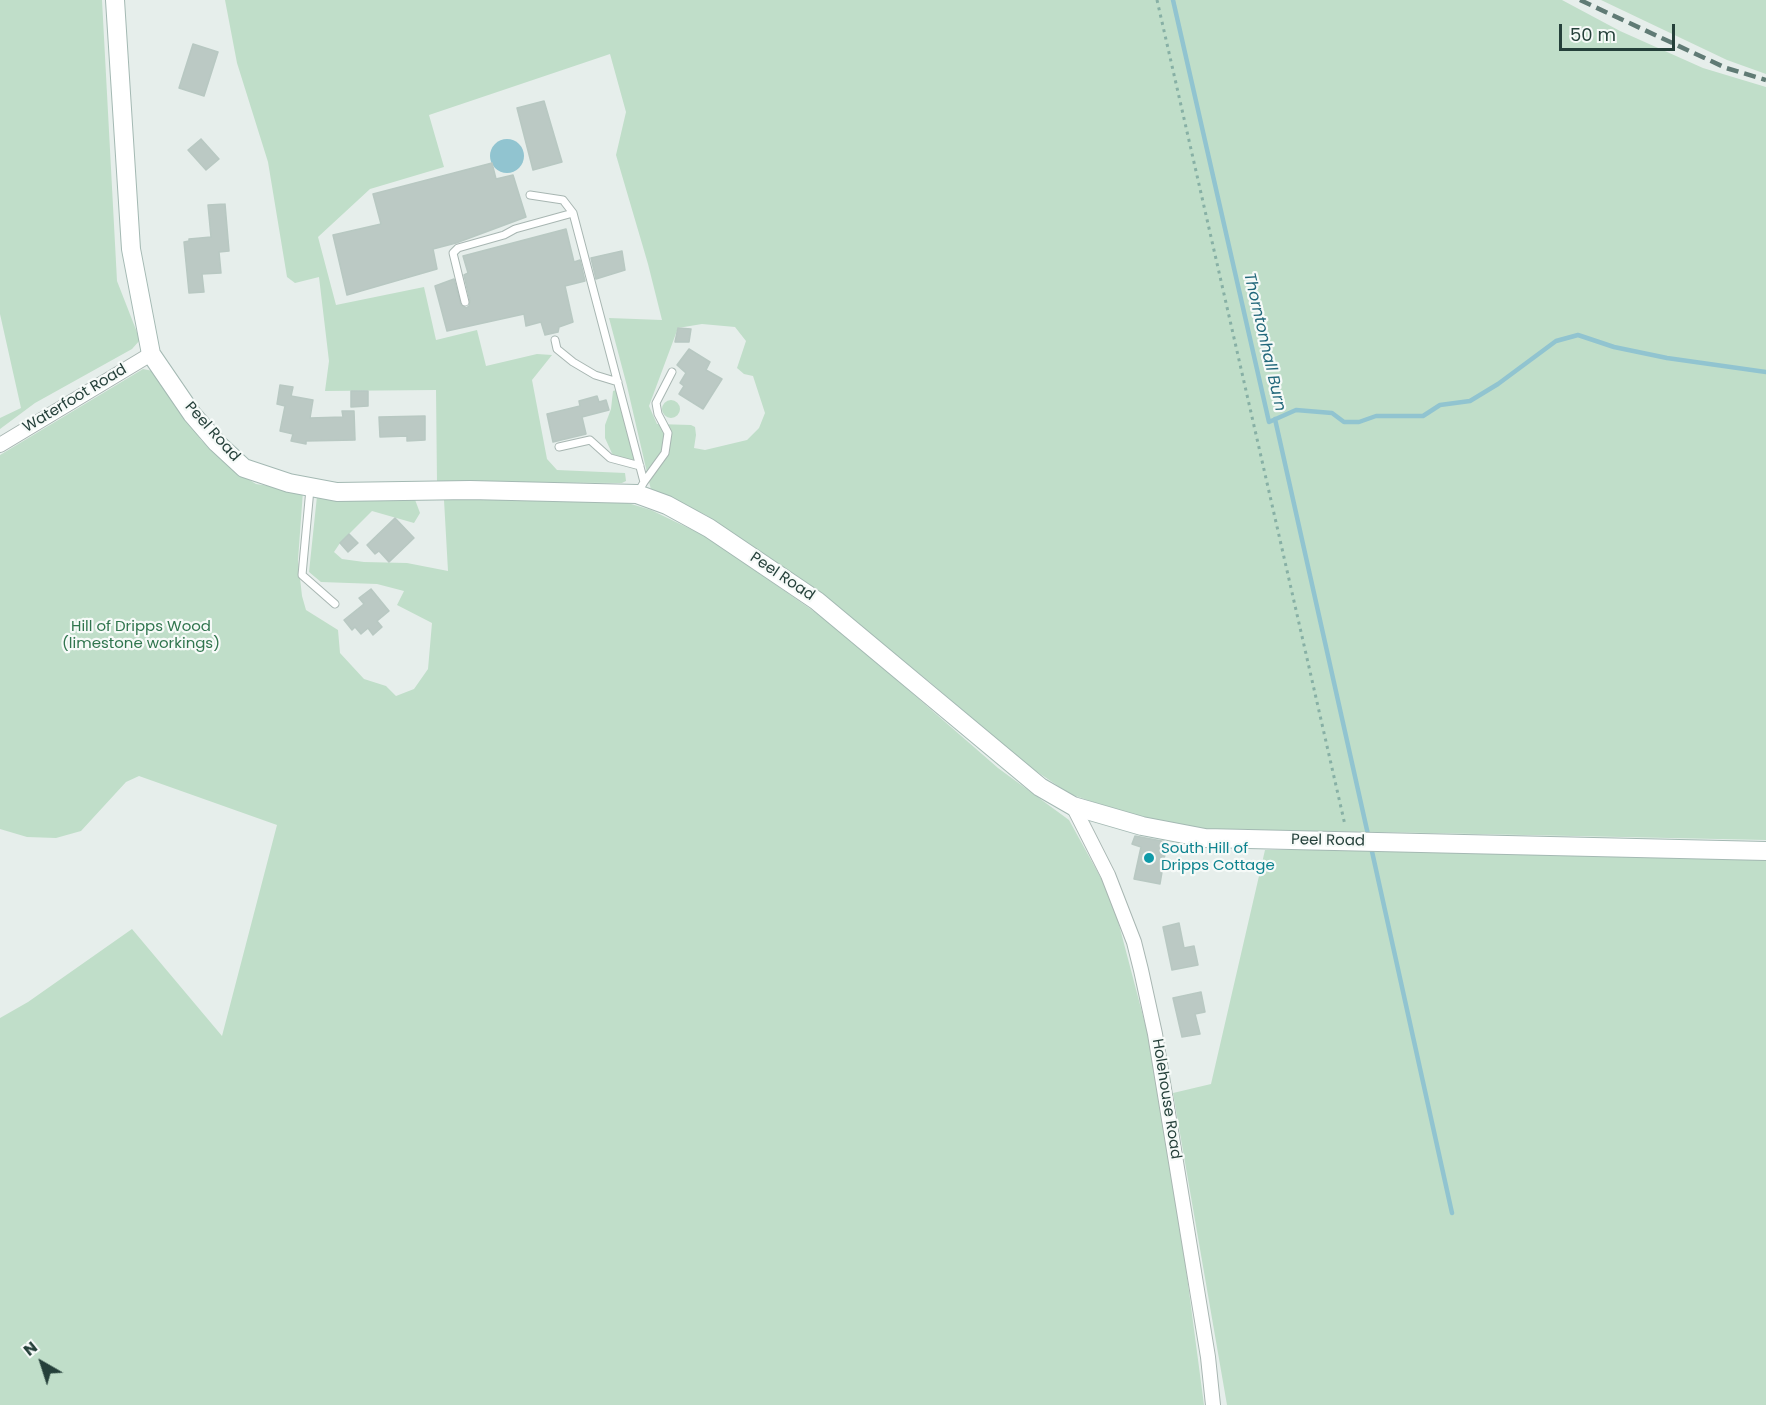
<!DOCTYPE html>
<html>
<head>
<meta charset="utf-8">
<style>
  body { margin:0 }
  #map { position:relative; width:1766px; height:1405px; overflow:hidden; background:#e6eeeb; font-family:Poppins,sans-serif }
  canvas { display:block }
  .north { position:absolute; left:12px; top:1333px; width:60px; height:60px; -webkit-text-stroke:4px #f6faf8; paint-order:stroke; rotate:321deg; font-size:16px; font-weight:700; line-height:24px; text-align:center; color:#25403a }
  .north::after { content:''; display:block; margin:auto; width:21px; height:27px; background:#25403a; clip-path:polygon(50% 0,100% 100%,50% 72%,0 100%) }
  .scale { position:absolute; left:1559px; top:24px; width:116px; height:27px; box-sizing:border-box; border:3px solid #25403a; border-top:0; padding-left:8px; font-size:18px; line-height:21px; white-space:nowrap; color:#25403a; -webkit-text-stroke:4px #f6faf8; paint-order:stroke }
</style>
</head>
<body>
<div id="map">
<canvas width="1766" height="1405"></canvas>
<div class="north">N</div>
<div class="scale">50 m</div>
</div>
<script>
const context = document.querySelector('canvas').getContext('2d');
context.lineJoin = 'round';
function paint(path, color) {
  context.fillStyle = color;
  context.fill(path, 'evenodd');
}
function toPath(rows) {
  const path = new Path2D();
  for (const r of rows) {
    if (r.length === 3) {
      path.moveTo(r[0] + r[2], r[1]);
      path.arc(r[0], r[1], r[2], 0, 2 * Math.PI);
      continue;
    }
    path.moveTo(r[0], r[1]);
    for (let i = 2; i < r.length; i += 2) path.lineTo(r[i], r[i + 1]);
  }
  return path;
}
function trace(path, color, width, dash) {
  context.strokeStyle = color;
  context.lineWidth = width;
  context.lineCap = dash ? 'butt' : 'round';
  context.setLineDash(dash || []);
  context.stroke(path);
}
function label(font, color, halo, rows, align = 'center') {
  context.font = font + ' Poppins,sans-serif';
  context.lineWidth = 4.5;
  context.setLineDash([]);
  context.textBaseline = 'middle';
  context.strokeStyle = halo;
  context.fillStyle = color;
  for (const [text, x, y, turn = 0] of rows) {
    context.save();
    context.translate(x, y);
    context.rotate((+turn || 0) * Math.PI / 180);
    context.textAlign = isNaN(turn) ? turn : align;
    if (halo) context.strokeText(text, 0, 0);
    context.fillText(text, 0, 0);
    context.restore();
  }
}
paint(toPath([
  [0,0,102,0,117,281,140,340,132,349,35,403,0,429,0,418,21,408,0,314],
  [225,0,1562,0,1620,31,1703,68,1766,87,1766,840,1379,832,1196,830,1131,815,1070,794,1024,763,931,683,808,585,706,515,651,490,627,386,609,318,662,320,648,264,616,155,626,112,610,54,429,115,444,167,370,189,318,237,336,305,424,287,436,340,477,330,486,366,537,354,552,355,532,380,547,459,557,470,625,473,626,481,622,483,437,482,436,390,325,391,329,361,319,277,295,283,287,277,268,162,237,63],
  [702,324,735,327,746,341,737,368,744,374,753,376,765,413,759,428,747,440,705,450,694,448,696,435,695,427,691,425,657,424,649,406,678,328],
  [1601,0,1766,0,1766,74,1727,60],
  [143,369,153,371,201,440,233,470,256,484,303,491,298,560,302,596,306,610,338,630,340,653,364,679,386,686,396,696,414,689,428,669,432,623,397,605,404,591,377,584,321,582,309,572,317,496,414,497,420,513,414,523,372,511,340,543,334,552,342,559,364,562,407,563,448,571,444,500,618,500,651,510,707,537,835,626,998,768,1069,820,1112,898,1148,1035,1183,1246,1204,1405,0,1405,0,1018,28,1002,132,929,222,1036,277,825,139,776,126,782,81,831,56,838,27,837,0,829,0,455],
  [616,390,638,461,635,463,615,460,605,438,605,425,611,409,613,391],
  [671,409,9],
  [1265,850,1371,850,1766,860,1766,1405,1227,1405,1173,1093,1211,1084]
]), '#c0dec9');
paint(toPath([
  [507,156,17]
]), '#91c4d0');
trace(toPath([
  [1173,0,1269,422,1296,410,1332,413,1344,422,1359,422,1376,416,1423,416,1440,405,1470,401,1498,384,1556,341,1578,335,1614,347,1667,358,1766,372],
  [1275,419,1369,839],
  [1371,847,1452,1213]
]), '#91c4d0', 4.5);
const building = toPath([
  [193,44,218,52,204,96,179,88,193,44],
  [544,101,562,162,533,170,517,108,544,101],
  [201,139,219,159,206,170,188,150,201,139],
  [492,163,496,179,513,175,526,217,456,243,433,249,437,269,347,295,333,235,381,224,373,194,492,163],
  [225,204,229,251,219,252,221,273,202,274,204,292,189,293,184,242,189,241,189,239,211,237,208,205,225,204],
  [566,229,574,262,580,260,585,281,565,286,573,322,559,327,558,332,545,335,541,322,526,326,524,314,447,331,435,286,454,279,461,305,466,308,469,306,470,301,464,275,468,273,463,256,566,229],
  [622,251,625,270,596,279,591,258,622,251],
  [678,328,691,329,689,342,675,342,678,328],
  [689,349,710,362,706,370,722,379,703,409,679,394,684,386,680,383,686,373,677,365,689,349],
  [280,385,293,387,291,396,313,400,310,418,343,417,342,411,354,411,355,440,306,441,306,444,291,441,293,434,280,431,285,406,277,404,280,385],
  [351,391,368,391,368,406,351,407,351,391],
  [597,396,599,402,606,400,609,410,582,417,586,434,553,442,547,414,580,406,579,401,597,396],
  [425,416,425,440,407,441,407,436,380,437,379,417,425,416],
  [395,518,414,538,389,562,379,551,375,554,367,545,395,518],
  [349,534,358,543,348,552,340,543,349,534],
  [371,589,389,611,377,621,382,627,373,635,368,628,361,634,355,627,352,630,344,620,364,604,359,598,371,589],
  [1135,836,1167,842,1160,884,1134,879,1141,847,1132,844,1135,836],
  [1179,923,1184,948,1194,946,1198,965,1172,970,1163,927,1179,923],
  [1201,992,1205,1012,1195,1014,1200,1034,1182,1037,1173,998,1201,992]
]);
paint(building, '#bbc9c4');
trace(building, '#b8c8c2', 1.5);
const lane = toPath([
  [530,195,563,200,573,213,644,482,637,494],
  [465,302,453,253,458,248,504,235,515,229,573,213],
  [555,340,557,349,573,362,595,375,618,382],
  [559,447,590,440,610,458,640,466],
  [644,482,665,453,668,433,658,414,656,403,672,372],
  [310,489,302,575,335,604]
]);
const street = toPath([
  [0,445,151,354],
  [1073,806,1108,875,1134,942,1141,970,1155,1034,1208,1357,1213,1405]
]);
const secondary = toPath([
  [115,0,131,249,151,354,192,414,217,443,244,468,289,483,337,492,470,490,637,494,667,505,709,528,817,601,1040,787,1073,806,1142,826,1205,838,1766,851]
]);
trace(lane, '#a8b6b2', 9);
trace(street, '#a8b6b2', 16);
trace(secondary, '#a4b9b3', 20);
trace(toPath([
  [1157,0,1345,825]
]), '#87b0a5', 3, [3, 4.5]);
trace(lane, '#fff', 7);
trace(street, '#fff', 14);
trace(secondary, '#fff', 18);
trace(toPath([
  [1580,0,1726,68,1766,80]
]), '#607b75', 4.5, [12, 6]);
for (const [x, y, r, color] of [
  [1149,858,6,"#0f9aa8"]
]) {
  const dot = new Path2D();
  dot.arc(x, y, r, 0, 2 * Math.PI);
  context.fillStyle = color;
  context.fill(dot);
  trace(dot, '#f6faf8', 2);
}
label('15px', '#25403a', '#f6faf8', [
  ["Waterfoot Road",75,399,-31],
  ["Peel Road",212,432,48],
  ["Peel Road",782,577,34],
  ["Peel Road",1328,841,1],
  ["Holehouse Road",1166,1099,81]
]);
label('15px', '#30754e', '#f6faf8', [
  ["Hill of Dripps Wood",141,627],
  ["(limestone workings)",141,644]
]);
label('15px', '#0d838f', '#f6faf8', [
  ["South Hill of",1161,849],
  ["Dripps Cottage",1161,866]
], 'left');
label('italic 16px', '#21677a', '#f6faf8', [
  ["Thorntonhall Burn",1264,342,77]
]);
</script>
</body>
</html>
